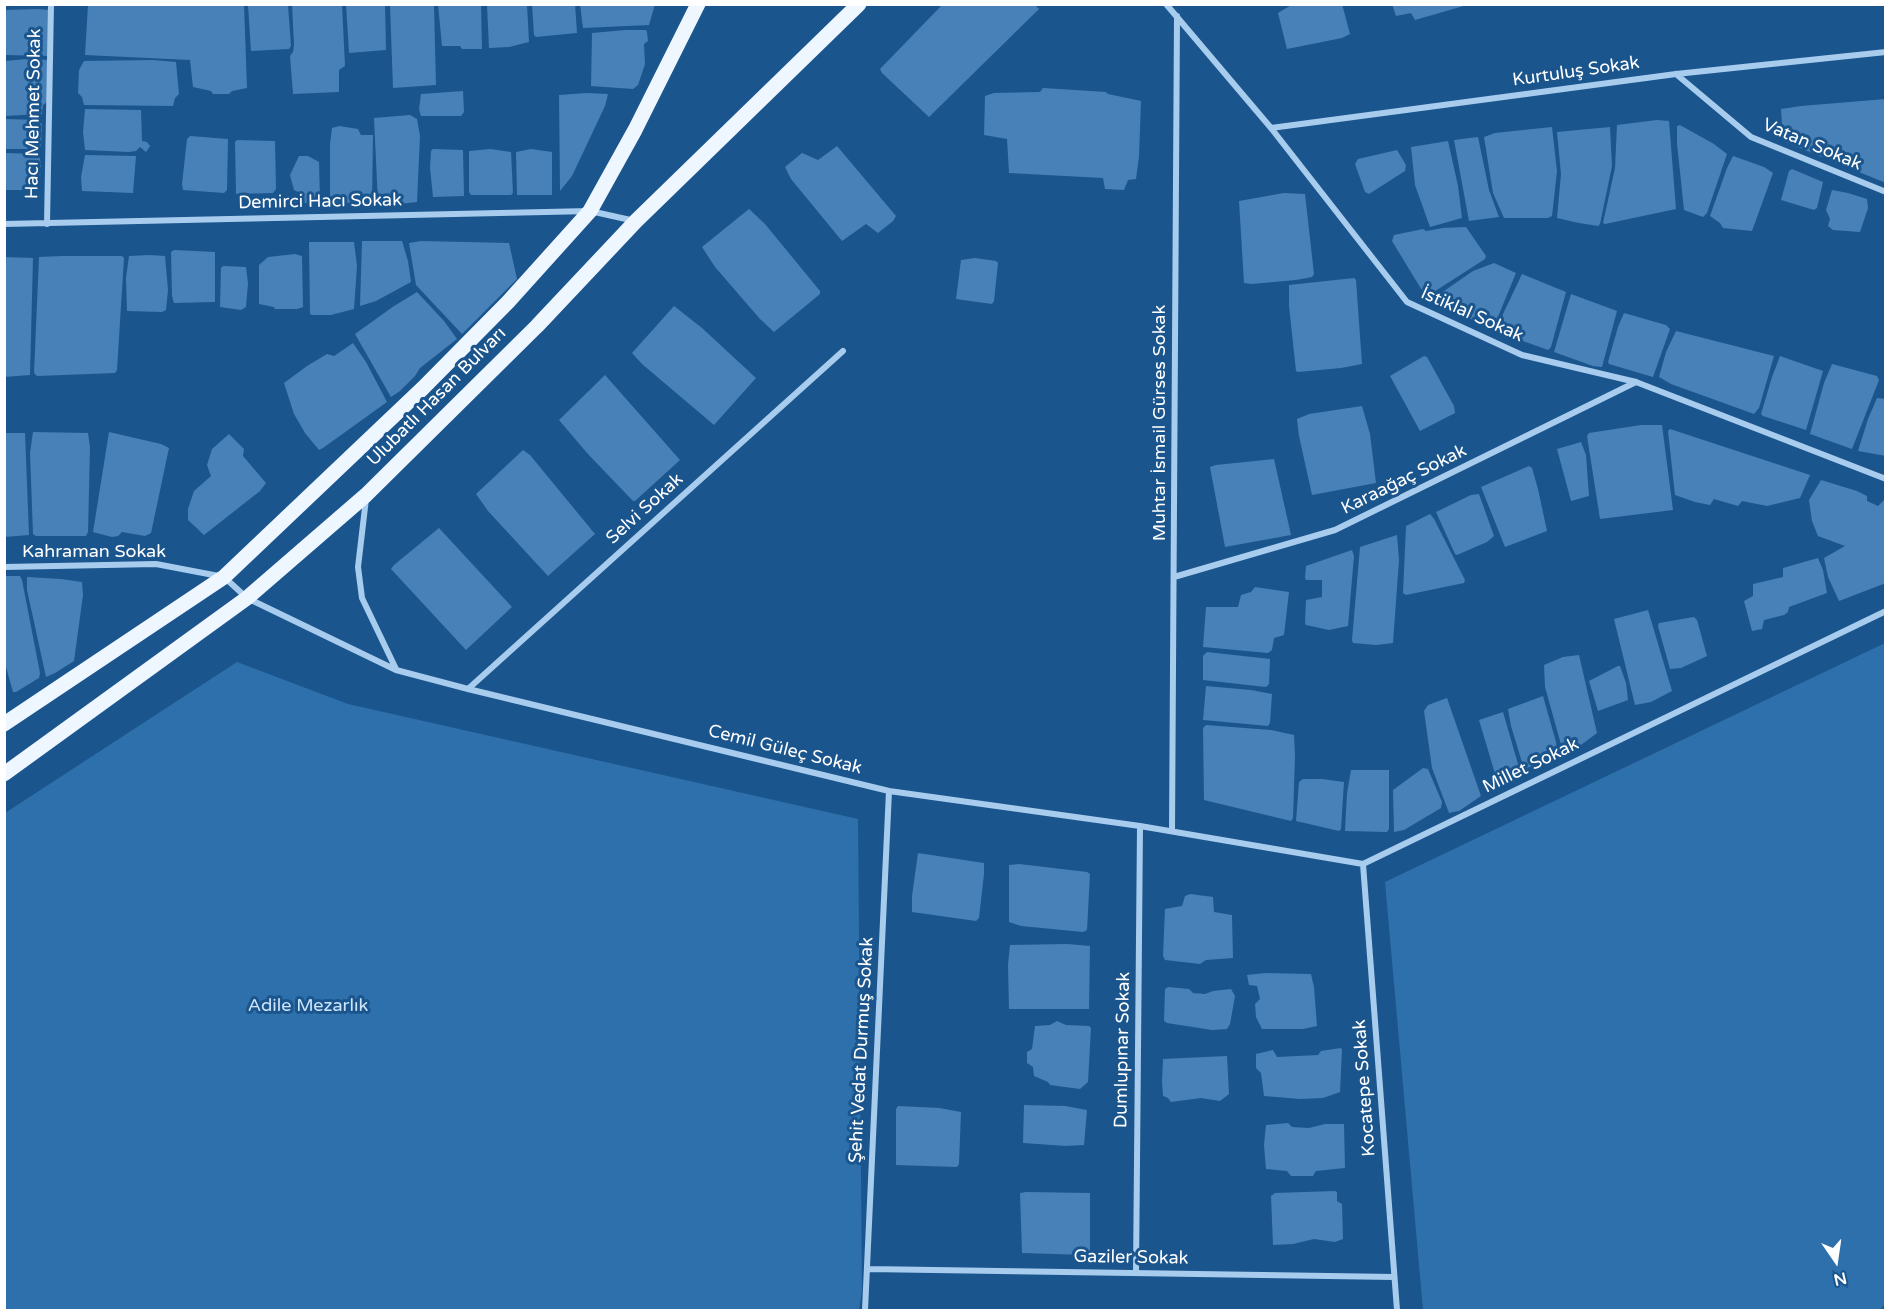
<!DOCTYPE html>
<html>
<head>
<meta charset="utf-8">
<style>
  body { margin:0 }
  #map { position:relative; width:1890px; height:1315px; overflow:hidden; background:#1b558d; font-family:"Varela Round",sans-serif }
  canvas { display:block }
  .frame { position:absolute; inset:0; border:6px solid #fff; pointer-events:none }
  .north { position:absolute; left:1806px; top:1231px; width:60px; height:60px; -webkit-text-stroke:4px #1b558d; paint-order:stroke; rotate:167deg; font-size:16px; font-weight:700; line-height:24px; text-align:center; color:#fff }
  .north::after { content:''; display:block; margin:auto; width:21px; height:27px; background:#fff; clip-path:polygon(50% 0,100% 100%,50% 72%,0 100%) }
</style>
</head>
<body>
<div id="map">
<canvas width="1890" height="1315"></canvas>
<div class="frame"></div>
<div class="north">N</div>
</div>
<script>
const context = document.querySelector('canvas').getContext('2d');
context.lineJoin = 'round';
function paint(path, color) {
  context.fillStyle = color;
  context.fill(path, 'evenodd');
}
function toPath(rows) {
  const path = new Path2D();
  for (const r of rows) {
    path.moveTo(r[0], r[1]);
    for (let i = 2; i < r.length; i += 2) path.lineTo(r[i], r[i + 1]);
  }
  return path;
}
function trace(path, color, width, dash) {
  context.strokeStyle = color;
  context.lineWidth = width;
  context.lineCap = dash ? 'butt' : 'round';
  context.setLineDash(dash || []);
  context.stroke(path);
}
function label(font, color, halo, rows, align = 'center') {
  context.font = font + ' "Varela Round",sans-serif';
  context.lineWidth = 6;
  context.setLineDash([]);
  context.textBaseline = 'middle';
  context.strokeStyle = halo;
  context.fillStyle = color;
  for (const [text, x, y, turn = 0] of rows) {
    context.save();
    context.translate(x, y);
    context.rotate((+turn || 0) * Math.PI / 180);
    context.textAlign = isNaN(turn) ? turn : align;
    if (halo) context.strokeText(text, 0, 0);
    context.fillText(text, 0, 0);
    context.restore();
  }
}
paint(toPath([
  [1885,643,1885,1304,1880,1310,1423,1310,1385,882],
  [237,662,348,704,858,819,862,1291,859,1310,5,1310,5,813]
]), '#2e70ab');
paint(toPath([
  [244,4,247,88,232,91,229,94,213,94,211,91,193,87,190,60,85,55,88,5],
  [292,4,342,4,345,66,339,70,339,92,293,94,290,56,293,52,294,45],
  [346,4,385,4,386,50,349,53],
  [438,4,481,4,482,49,462,49,460,46,442,46],
  [532,4,575,4,577,33,536,37,534,35],
  [580,4,655,4,649,25,583,28],
  [943,4,1034,4,1039,9,929,117,882,73,880,69],
  [1293,4,1342,4,1350,34,1342,38,1287,49,1278,13],
  [1392,4,1467,4,1467,5,1415,20,1411,13,1396,16],
  [248,5,288,5,291,46,289,49,251,51],
  [390,5,434,5,436,85,393,88],
  [487,5,527,5,529,42,509,47,489,48],
  [37,9,51,10,48,56,5,55,4,10],
  [625,30,646,30,647,32,648,41,644,44,645,64,638,85,633,89,591,86,592,33],
  [27,59,49,60,47,102,43,105,42,114,4,116,4,61],
  [153,60,176,62,179,94,175,98,173,106,84,105,82,97,78,93,79,70,84,61],
  [1043,88,1106,92,1108,94,1141,101,1139,157,1136,179,1128,180,1124,190,1105,189,1103,178,1009,173,1007,139,984,135,985,96,994,93,1040,92],
  [463,91,464,112,461,116,421,116,419,109,421,94],
  [587,93,608,94,605,106,572,176,560,191,559,95],
  [1886,99,1886,183,1783,141,1781,109,1801,106],
  [85,109,141,110,142,141,147,142,150,146,146,152,140,147,136,151,129,152,85,150,83,132],
  [410,115,417,119,420,136,417,202,399,204,378,203,374,118],
  [4,119,40,120,42,125,41,146,37,149,4,149],
  [1657,120,1669,121,1676,209,1605,224,1603,223,1615,168,1617,125],
  [1680,125,1714,144,1727,154,1707,213,1703,217,1684,210,1677,143,1677,126],
  [339,126,358,129,361,135,373,135,372,204,330,202,330,144,332,128],
  [1552,127,1557,171,1552,216,1548,218,1504,218,1493,193,1484,137,1495,133],
  [1610,127,1612,166,1600,224,1598,226,1579,223,1557,218,1561,174,1557,132],
  [190,136,228,139,227,190,224,193,183,190,182,184,187,139],
  [1478,137,1489,190,1499,217,1469,221,1454,140],
  [237,140,275,141,276,189,273,193,236,194,235,142],
  [1448,141,1458,186,1462,218,1430,227,1415,185,1411,147],
  [837,146,896,216,893,221,878,233,866,224,842,241,791,179,785,167,802,153,818,160],
  [433,149,463,150,464,196,433,197,430,168,431,151],
  [490,149,511,152,513,193,511,195,471,195,469,192,469,151],
  [531,149,552,152,552,195,517,195,516,152],
  [1397,150,1406,165,1405,171,1369,194,1365,192,1355,164,1358,159],
  [4,153,39,154,41,165,39,188,37,190,4,190],
  [85,155,136,156,133,193,82,191,81,177],
  [299,156,308,156,319,162,320,200,318,202,280,205,280,198,300,195,300,193,294,190,290,175],
  [1733,156,1764,167,1773,173,1752,231,1723,228,1720,223,1710,216,1727,168],
  [1792,169,1823,182,1817,208,1814,210,1781,200,1789,171],
  [1832,190,1848,193,1867,199,1868,208,1860,232,1833,230,1828,226,1830,219,1826,210],
  [1284,193,1305,194,1314,274,1312,277,1296,280,1252,284,1244,283,1239,201],
  [749,209,765,224,820,291,820,294,774,332,760,319,715,267,702,247],
  [1466,227,1486,256,1485,259,1426,297,1392,241,1394,235,1423,229,1426,231,1443,228],
  [362,241,402,241,408,261,411,282,376,301,360,306],
  [421,241,509,243,517,279,462,334,416,285,409,243],
  [309,242,354,242,357,266,354,309,331,315,312,315,310,314],
  [174,250,215,252,215,302,174,303,172,296,171,252],
  [295,254,302,256,303,307,297,309,275,309,274,307,259,304,259,265,268,257],
  [149,255,165,256,168,290,166,310,162,312,127,311,126,278,129,256],
  [62,256,122,256,124,258,117,370,115,373,37,376,34,373,39,257],
  [4,257,33,258,30,375,4,377],
  [975,258,996,261,998,263,994,301,992,304,956,299,961,260],
  [1494,263,1516,273,1493,329,1432,302,1431,300,1473,271],
  [223,266,246,267,248,283,246,307,241,310,220,307,221,268],
  [1522,274,1566,292,1551,347,1548,350,1509,336,1499,329,1503,314],
  [1354,278,1356,280,1362,364,1341,368,1298,372,1296,371,1289,306,1289,285],
  [417,292,444,321,457,339,420,368,415,376,400,391,391,397,355,334,394,306],
  [1571,294,1617,311,1602,367,1593,366,1554,352],
  [674,306,702,328,756,378,714,425,642,364,632,353],
  [1624,313,1666,325,1670,329,1653,377,1609,364,1608,362,1618,327],
  [1676,331,1774,356,1759,408,1754,414,1671,384,1659,377,1666,352],
  [353,343,366,362,387,402,323,448,319,450,305,433,294,414,284,383,307,366,327,354,334,356],
  [1424,356,1427,357,1454,406,1455,413,1420,431,1390,376],
  [1780,356,1823,371,1806,430,1763,416,1761,414,1772,377],
  [1832,364,1877,376,1879,380,1852,449,1810,434,1824,383],
  [605,375,680,460,635,501,633,501,587,453,559,420],
  [1877,398,1886,399,1886,456,1858,451,1868,419],
  [1362,406,1370,434,1376,483,1312,495,1299,436,1297,419,1309,414],
  [1641,425,1662,425,1673,510,1600,519,1587,436,1589,433],
  [1670,429,1810,475,1800,498,1767,506,1742,501,1738,506,1714,499,1710,505,1695,502,1675,495,1668,431],
  [33,432,88,433,90,447,88,532,86,536,36,536,33,534,30,453],
  [109,432,161,444,169,448,151,533,145,536,122,532,118,536,112,537,93,532],
  [4,433,25,433,29,535,4,537],
  [229,434,244,449,243,456,266,483,260,491,204,535,188,520,188,509,194,491,211,476,207,465,212,449],
  [1581,442,1586,455,1589,496,1571,501,1557,449],
  [523,450,530,455,595,534,548,576,488,511,476,494],
  [1274,459,1291,535,1225,547,1210,467,1216,465],
  [1529,466,1532,468,1538,489,1547,531,1505,547,1481,487],
  [1821,480,1857,491,1867,496,1867,501,1878,506,1884,500,1886,500,1886,583,1839,601,1828,577,1824,558,1845,546,1818,536,1812,521,1809,500],
  [1479,494,1494,536,1487,542,1457,555,1455,554,1436,512,1471,495],
  [1430,514,1434,519,1465,580,1464,583,1406,595,1403,593,1406,526],
  [439,528,512,607,466,650,391,569,394,565],
  [1397,535,1399,560,1393,643,1376,645,1353,643,1352,640,1360,547],
  [1352,550,1354,556,1348,626,1329,630,1306,625,1305,623,1306,600,1322,597,1322,580,1306,580,1305,578,1306,566],
  [1818,558,1823,570,1827,593,1789,607,1788,612,1784,615,1764,620,1762,629,1752,631,1744,601,1753,596,1753,584,1783,577,1783,568],
  [4,576,20,576,22,580,40,673,39,678,16,692,13,692,4,660],
  [27,577,61,579,82,582,83,595,74,661,55,673,46,677,27,590],
  [1255,587,1289,592,1284,635,1274,638,1272,650,1268,653,1203,647,1206,607,1238,607,1241,595,1251,592],
  [1648,610,1672,691,1651,702,1635,705,1614,619],
  [1694,617,1697,620,1707,656,1681,668,1670,669,1658,626,1659,623],
  [1207,652,1270,659,1269,684,1266,687,1203,680,1203,656],
  [1579,655,1597,733,1581,745,1562,748,1545,687,1544,665,1563,657],
  [1618,666,1620,666,1626,683,1628,700,1598,711,1589,681],
  [1206,686,1251,690,1272,694,1270,723,1268,726,1203,720],
  [1543,696,1556,742,1558,756,1524,769,1511,726,1508,709],
  [1447,698,1481,796,1459,811,1449,813,1432,768,1424,711,1428,705],
  [1503,712,1520,771,1517,774,1496,777,1479,720],
  [1206,725,1271,730,1294,735,1295,755,1293,818,1291,821,1204,800,1203,728],
  [1423,768,1428,769,1442,802,1441,808,1404,830,1394,832,1393,790],
  [1351,770,1389,770,1389,829,1387,832,1345,831,1347,793],
  [1303,779,1322,779,1344,782,1341,829,1339,831,1296,821,1299,782],
  [918,853,984,863,984,874,979,918,976,921,912,912,912,896],
  [1019,864,1087,872,1090,874,1087,930,1083,932,1021,926,1009,922,1009,865],
  [1190,894,1213,897,1214,912,1232,915,1233,958,1206,960,1200,964,1165,960,1163,956,1165,909,1182,906,1185,896],
  [1067,944,1090,946,1089,1009,1009,1009,1008,965,1010,945],
  [1265,973,1311,974,1314,987,1317,1026,1303,1029,1262,1029,1256,1017,1255,1004,1260,999,1257,986,1249,985,1247,975],
  [1168,987,1189,989,1193,993,1205,994,1213,991,1231,989,1235,996,1230,1024,1227,1029,1212,1030,1167,1023,1164,1021,1165,989],
  [1057,1021,1066,1025,1089,1026,1091,1028,1088,1082,1080,1089,1050,1085,1048,1082,1034,1076,1033,1067,1027,1063,1027,1052,1032,1049,1035,1026,1050,1025],
  [1341,1048,1342,1050,1340,1092,1323,1098,1300,1099,1264,1096,1261,1073,1256,1068,1256,1054,1273,1050,1277,1057,1318,1055,1321,1051],
  [1227,1056,1229,1094,1220,1101,1201,1098,1171,1102,1168,1098,1163,1096,1162,1082,1163,1059],
  [1024,1105,1065,1106,1087,1110,1084,1145,1066,1146,1023,1143],
  [898,1106,939,1108,961,1112,959,1164,957,1167,896,1165,896,1109],
  [1288,1123,1292,1127,1309,1128,1325,1124,1344,1124,1345,1168,1316,1171,1313,1176,1291,1176,1287,1171,1266,1169,1264,1145,1266,1125],
  [1335,1191,1337,1192,1337,1201,1342,1204,1343,1239,1335,1242,1314,1239,1293,1244,1273,1245,1271,1196,1275,1193],
  [1026,1192,1090,1193,1090,1253,1088,1255,1022,1253,1020,1193]
]), '#4881b7');
trace(toPath([
  [1166,4,1271,128,1407,302,1522,355,1636,382,1886,479],
  [1676,74,1751,137,1886,192],
  [1271,128,1676,74,1886,52],
  [4,224,590,211,635,221],
  [47,224,51,4],
  [366,499,358,567,362,598,396,669],
  [4,567,156,564,224,577,247,598,396,670,468,689,889,791,1140,826,1363,864,1886,611],
  [1174,577,1335,530,1636,382],
  [468,689,843,351],
  [1172,831,1177,16],
  [1363,864,1397,1310],
  [868,1269,1394,1277],
  [1136,1273,1140,826],
  [865,1310,889,791]
]), '#a8cced', 6);
trace(toPath([
  [4,724,224,577,423,388,508,302,590,211,635,130,698,4],
  [4,774,247,598,366,495,537,326,636,221,859,4]
]), '#eef6ff', 15);
label('18px', '#fff', '#1b558d', [
  ["Kurtuluş Sokak",1576,72,-8],
  ["Hacı Mehmet Sokak",34,114,-89],
  ["Vatan Sokak",1812,145,23],
  ["Demirci Hacı Sokak",320,202,-1],
  ["İstiklal Sokak",1472,315,24],
  ["Ulubatlı Hasan Bulvarı",437,397,-45],
  ["Muhtar İsmail Gürses Sokak",1160,423,-90],
  ["Karaağaç Sokak",1404,480,-26],
  ["Selvi Sokak",645,509,-42],
  ["Kahraman Sokak",94,552],
  ["Cemil Güleç Sokak",785,750,14],
  ["Millet Sokak",1531,766,-26],
  ["Şehit Vedat Durmuş Sokak",862,1050,-87],
  ["Dumlupınar Sokak",1123,1050,-89],
  ["Kocatepe Sokak",1365,1088,-94],
  ["Gaziler Sokak",1131,1258,1]
]);
label('18px', '#cde5fa', '#1b558d', [
  ["Adile Mezarlık",308,1006]
]);
</script>
</body>
</html>
